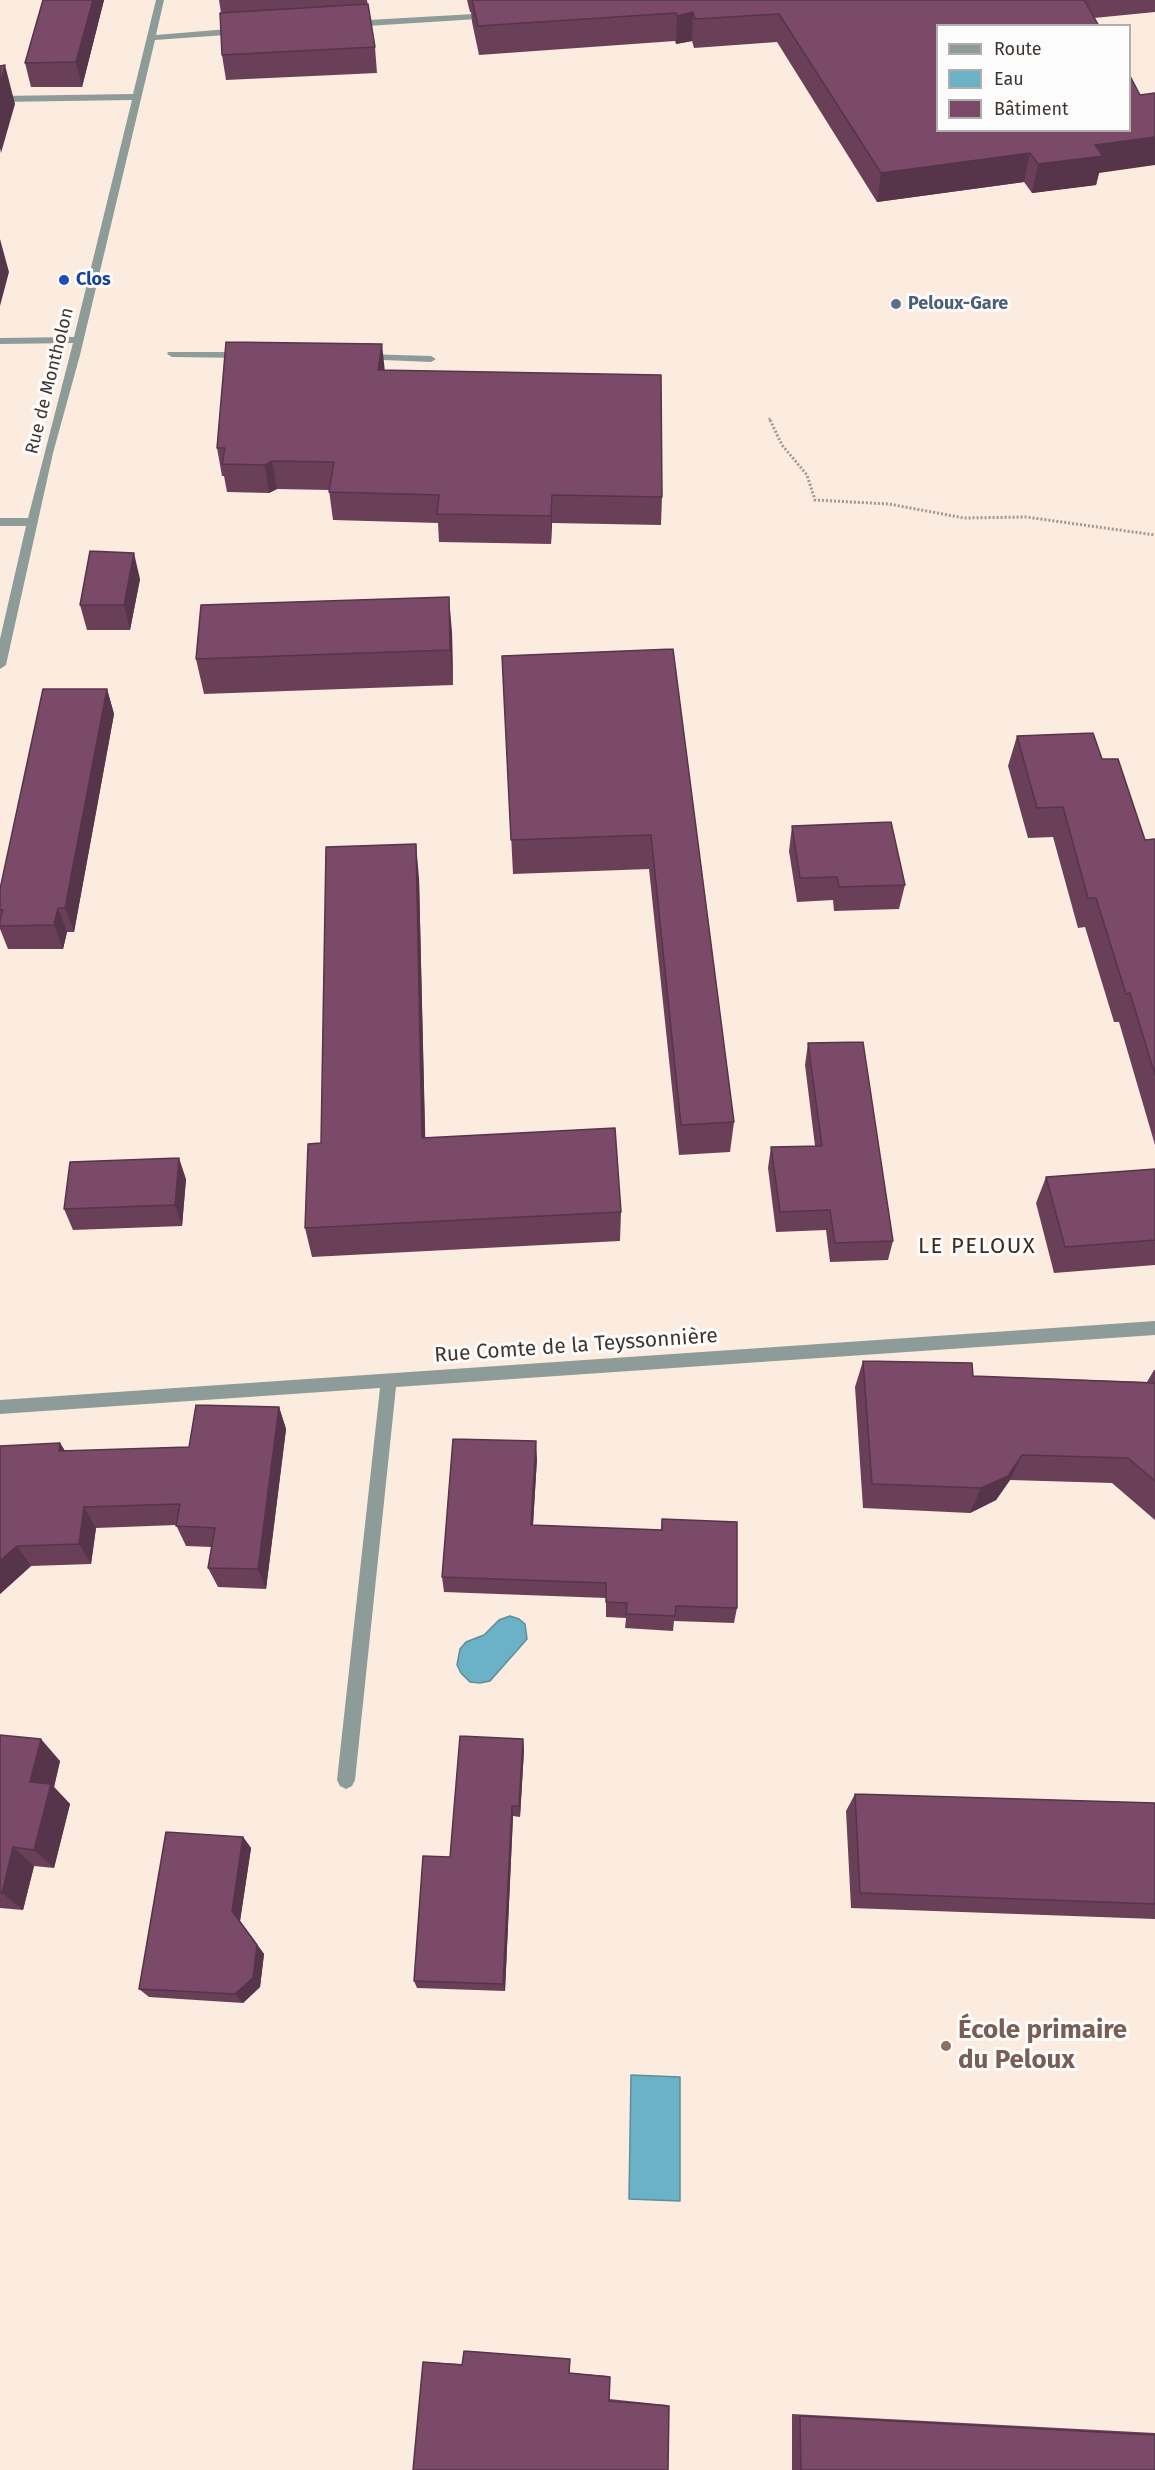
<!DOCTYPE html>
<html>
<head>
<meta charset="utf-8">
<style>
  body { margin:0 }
  #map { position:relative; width:1155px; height:2470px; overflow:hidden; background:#fcece0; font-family:"Fira Sans",sans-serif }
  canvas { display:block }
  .legend { position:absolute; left:936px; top:24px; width:195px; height:108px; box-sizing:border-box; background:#fcfcfc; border:2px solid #b1adaa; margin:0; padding:8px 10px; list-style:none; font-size:18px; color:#40362f }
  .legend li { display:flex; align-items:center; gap:12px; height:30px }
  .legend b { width:30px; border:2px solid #b1adaa }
</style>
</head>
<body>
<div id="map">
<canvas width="1155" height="2470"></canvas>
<ul class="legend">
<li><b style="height:8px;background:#8d9c98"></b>Route</li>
<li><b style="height:16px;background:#6bb2c7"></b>Eau</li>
<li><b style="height:16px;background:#7b4a68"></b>Bâtiment</li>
</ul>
</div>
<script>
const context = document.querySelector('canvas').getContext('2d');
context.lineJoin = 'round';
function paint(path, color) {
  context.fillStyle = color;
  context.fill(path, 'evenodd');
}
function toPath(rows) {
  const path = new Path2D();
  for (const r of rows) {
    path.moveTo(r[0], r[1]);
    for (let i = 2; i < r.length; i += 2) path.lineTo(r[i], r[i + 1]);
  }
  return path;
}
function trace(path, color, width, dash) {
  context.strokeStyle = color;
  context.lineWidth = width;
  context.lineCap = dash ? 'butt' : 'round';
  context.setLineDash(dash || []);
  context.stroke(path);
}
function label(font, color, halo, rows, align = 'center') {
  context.font = font + ' "Fira Sans",sans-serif';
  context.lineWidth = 6;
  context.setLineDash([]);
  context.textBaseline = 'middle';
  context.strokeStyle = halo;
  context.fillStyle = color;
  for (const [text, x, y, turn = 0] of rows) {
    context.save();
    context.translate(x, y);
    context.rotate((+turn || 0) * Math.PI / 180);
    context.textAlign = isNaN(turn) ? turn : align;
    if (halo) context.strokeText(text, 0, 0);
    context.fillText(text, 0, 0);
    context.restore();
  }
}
const water = toPath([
  [510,1616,519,1619,525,1624,527,1639,490,1681,480,1683,470,1682,461,1673,457,1665,460,1649,466,1642,484,1635,499,1620,510,1616],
  [631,2075,680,2077,680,2201,629,2199,631,2075]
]);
paint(water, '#6bb2c7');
trace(water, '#5e8d99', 1.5);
trace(toPath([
  [769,418,771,422]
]), '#a4978e', 2, [2, 2]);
trace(toPath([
  [770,420,782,445,807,475,815,500,889,504,964,518,1026,517,1155,535]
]), '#a4978e', 3, [2, 2]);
paint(toPath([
  [156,0,164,0,156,35,240,28,244,31,240,34,155,40,80,355,53,453,6,665,0,669,0,639,26,526,0,526,0,518,28,518,73,343,0,344,0,338,74,337,132,100,0,102,0,96,133,94,156,0],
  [491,13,495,16,494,18,351,27,347,24,351,21,491,13],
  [168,352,244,352,249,355,244,358,172,357,167,354,168,352],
  [364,354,431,356,436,359,431,362,360,359,359,357,364,354],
  [1155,1321,1155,1335,396,1387,355,1780,352,1786,346,1789,340,1786,337,1780,380,1388,0,1414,0,1400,1155,1321]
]), '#8d9c98');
paint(toPath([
  [43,0,104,0,82,87,31,87,25,63],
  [219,0,367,0,375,47,377,73,226,80,222,55,221,13],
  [467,0,1155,0,1155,12,1094,18,1130,130,1099,173,1096,185,1032,193,1024,182,877,202,777,42,694,48,692,41,676,44,675,41,479,55,472,22,471,12,470,12],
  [384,370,662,497,661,525,552,523,551,544,439,542,438,523,333,520,329,490,277,489,269,493,227,492,224,476,222,476,217,448],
  [140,579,130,630,87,630,80,605],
  [452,632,453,685,204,694,196,659],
  [673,649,734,1122,730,1152,679,1155,649,869,513,874,502,656],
  [107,689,114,714,74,932,67,932,63,949,8,949,0,929,0,889],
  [1017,736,1102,759,1145,840,1155,839,1155,1145,1119,1022,1114,1022,1085,927,1078,928,1053,837,1028,838,1008,766],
  [792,826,905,885,899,909,834,911,833,900,797,902,789,851],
  [419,878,425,1138,621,1212,620,1241,312,1257,305,1228,321,1143],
  [808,1043,893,1241,888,1260,830,1262,826,1230,776,1232,768,1168,771,1147,815,1146,805,1065],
  [1155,1169,1155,1265,1054,1273,1036,1203,1046,1177],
  [186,1179,182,1226,73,1230,64,1209],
  [863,1361,973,1376,1147,1382,1154,1370,1155,1370,1155,1520,1112,1483,1010,1480,996,1500,970,1513,863,1508,855,1387],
  [279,1407,286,1429,266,1589,218,1587,208,1568,212,1547,186,1546,176,1525,96,1528,91,1564,31,1566,0,1594,0,1446,60,1443,65,1451,189,1447],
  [537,1458,533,1525,661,1530,662,1519,737,1608,734,1623,674,1621,673,1631,625,1628,626,1618,606,1617,606,1598,444,1592,442,1577],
  [0,1735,60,1761,54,1787,70,1804,54,1868,34,1866,23,1910,0,1908],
  [523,1739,524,1750,520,1817,513,1816,505,1991,417,1988,414,1981,450,1857],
  [855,1794,1155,1803,1155,1919,851,1908,846,1811],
  [243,1837,251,1848,240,1921,264,1954,260,1987,243,2003,149,1997,139,1989],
  [467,2351,570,2359,570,2373,609,2376,610,2377,609,2399,667,2405,669,2406,668,2470,423,2362,462,2364],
  [792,2414,1155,2433,1155,2470,792,2470]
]), '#6a4059');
paint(toPath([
  [93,0,104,0,82,87,76,62],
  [693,12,692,41,676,44,677,16],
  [5,65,15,104,1,153,0,148,0,84],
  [1155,137,1155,165,1099,173,1096,185,1032,193,1038,164,1095,145],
  [1030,153,1024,182,877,202,881,173],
  [0,239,9,272,0,306],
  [382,344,385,372,378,370],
  [272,461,277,489,269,493,265,465],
  [552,495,552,523,551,544,551,516],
  [134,553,140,579,130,630,124,605],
  [449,597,452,632,453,685,450,650],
  [107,689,114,714,74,932,65,908],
  [416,844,419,878,426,1168,422,1138],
  [58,908,67,932,63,949,54,925],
  [179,1158,186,1179,182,1226,175,1205],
  [279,1407,286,1429,266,1589,258,1569],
  [536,1441,537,1458,532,1541,531,1525],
  [60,1443,73,1464,59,1451],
  [1022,1455,1010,1480,996,1500,970,1513,981,1488],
  [84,1507,96,1528,91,1564,79,1544],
  [17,1546,31,1566,0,1594,0,1561],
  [41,1739,60,1761,54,1787,70,1804,54,1868,34,1850,30,1782],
  [523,1739,524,1750,520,1817,519,1806],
  [512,1806,513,1816,505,1991,503,1984],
  [243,1837,251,1848,240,1921,264,1954,260,1987,243,2003,235,1994,232,1911],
  [13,1847,34,1866,23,1910,2,1893]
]), '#563449');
const building = toPath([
  [43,0,93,0,76,62,25,63,43,0],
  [472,0,1084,0,1099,26,938,26,938,130,1130,130,1130,76,1140,95,1155,93,1155,137,1095,145,1103,156,1038,164,1030,153,881,173,779,14,695,19,693,12,677,16,676,13,478,26,472,0],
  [368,4,375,47,222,55,220,13,368,4],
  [5,65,0,84,0,66,5,65],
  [226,342,382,344,378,370,661,375,662,497,552,495,551,516,437,514,439,495,329,492,334,462,272,461,265,465,222,464,225,448,217,448,226,342],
  [90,551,134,553,124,605,80,605,90,551],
  [449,597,450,650,196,659,201,605,449,597],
  [673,649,734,1122,681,1125,651,835,511,840,502,656,673,649],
  [43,689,107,689,65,908,58,908,54,925,0,926,0,920,3,910,0,910,0,889,43,689],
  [1093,733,1102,759,1118,759,1145,840,1155,839,1155,1075,1130,993,1126,994,1096,898,1088,898,1063,807,1037,808,1017,736,1093,733],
  [891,822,905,885,839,887,837,877,800,878,792,826,891,822],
  [416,844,422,1138,615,1128,621,1212,305,1228,308,1144,321,1143,326,847,416,844],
  [863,1042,893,1241,835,1243,830,1210,780,1212,771,1147,822,1146,808,1043,863,1042],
  [179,1158,175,1205,64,1209,70,1162,179,1158],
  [1155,1169,1155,1240,1065,1247,1046,1177,1155,1169],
  [863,1361,972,1363,973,1376,1155,1383,1155,1481,1128,1458,1022,1455,1008,1476,981,1488,872,1484,863,1361],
  [196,1405,279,1407,258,1569,208,1568,215,1528,176,1526,180,1504,84,1507,79,1544,17,1546,0,1561,0,1446,60,1443,59,1451,189,1447,196,1405],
  [453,1439,536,1441,531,1525,662,1530,662,1519,737,1522,737,1608,676,1606,675,1616,626,1614,627,1603,606,1602,606,1583,442,1577,453,1439],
  [0,1735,41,1739,30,1782,51,1784,34,1850,13,1847,2,1893,0,1893,0,1735],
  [460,1736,523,1739,519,1806,512,1806,503,1984,414,1981,423,1856,450,1857,460,1736],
  [855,1794,1155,1803,1155,1904,860,1893,855,1794],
  [166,1832,243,1837,232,1911,257,1945,253,1978,235,1994,139,1989,166,1832],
  [464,2351,570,2359,569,2373,610,2377,609,2401,669,2406,668,2470,413,2470,423,2362,462,2365,464,2351],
  [800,2416,1155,2435,1155,2470,801,2470,800,2416]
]);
paint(building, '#7b4a68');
trace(building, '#563449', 1.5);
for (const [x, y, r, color] of [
  [64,280,6,"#1a4fb4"],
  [896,304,6,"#5c6f8a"],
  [946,2046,6,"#8d6e63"]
]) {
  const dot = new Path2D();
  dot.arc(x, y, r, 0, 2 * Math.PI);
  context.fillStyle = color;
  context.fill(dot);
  trace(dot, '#fcfcfc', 2);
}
label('bold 18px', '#164399', '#fcfcfc', [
  ["Clos",76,280]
], 'left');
label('bold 18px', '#4e5e75', '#fcfcfc', [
  ["Peloux-Gare",908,304]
], 'left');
label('18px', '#40362f', '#fcfcfc', [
  ["Rue de Montholon",50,381,-76]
]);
label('21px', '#40362f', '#fcfcfc', [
  ["Rue Comte de la Teyssonnière",576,1346,-4]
]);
context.letterSpacing = '1.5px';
label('22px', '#3f2b1c', '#fcfcfc', [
  ["LE PELOUX",977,1247]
]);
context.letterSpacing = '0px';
label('bold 26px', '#785e54', '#fcfcfc', [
  ["École primaire",958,2031],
  ["du Peloux",958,2061]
], 'left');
</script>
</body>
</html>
